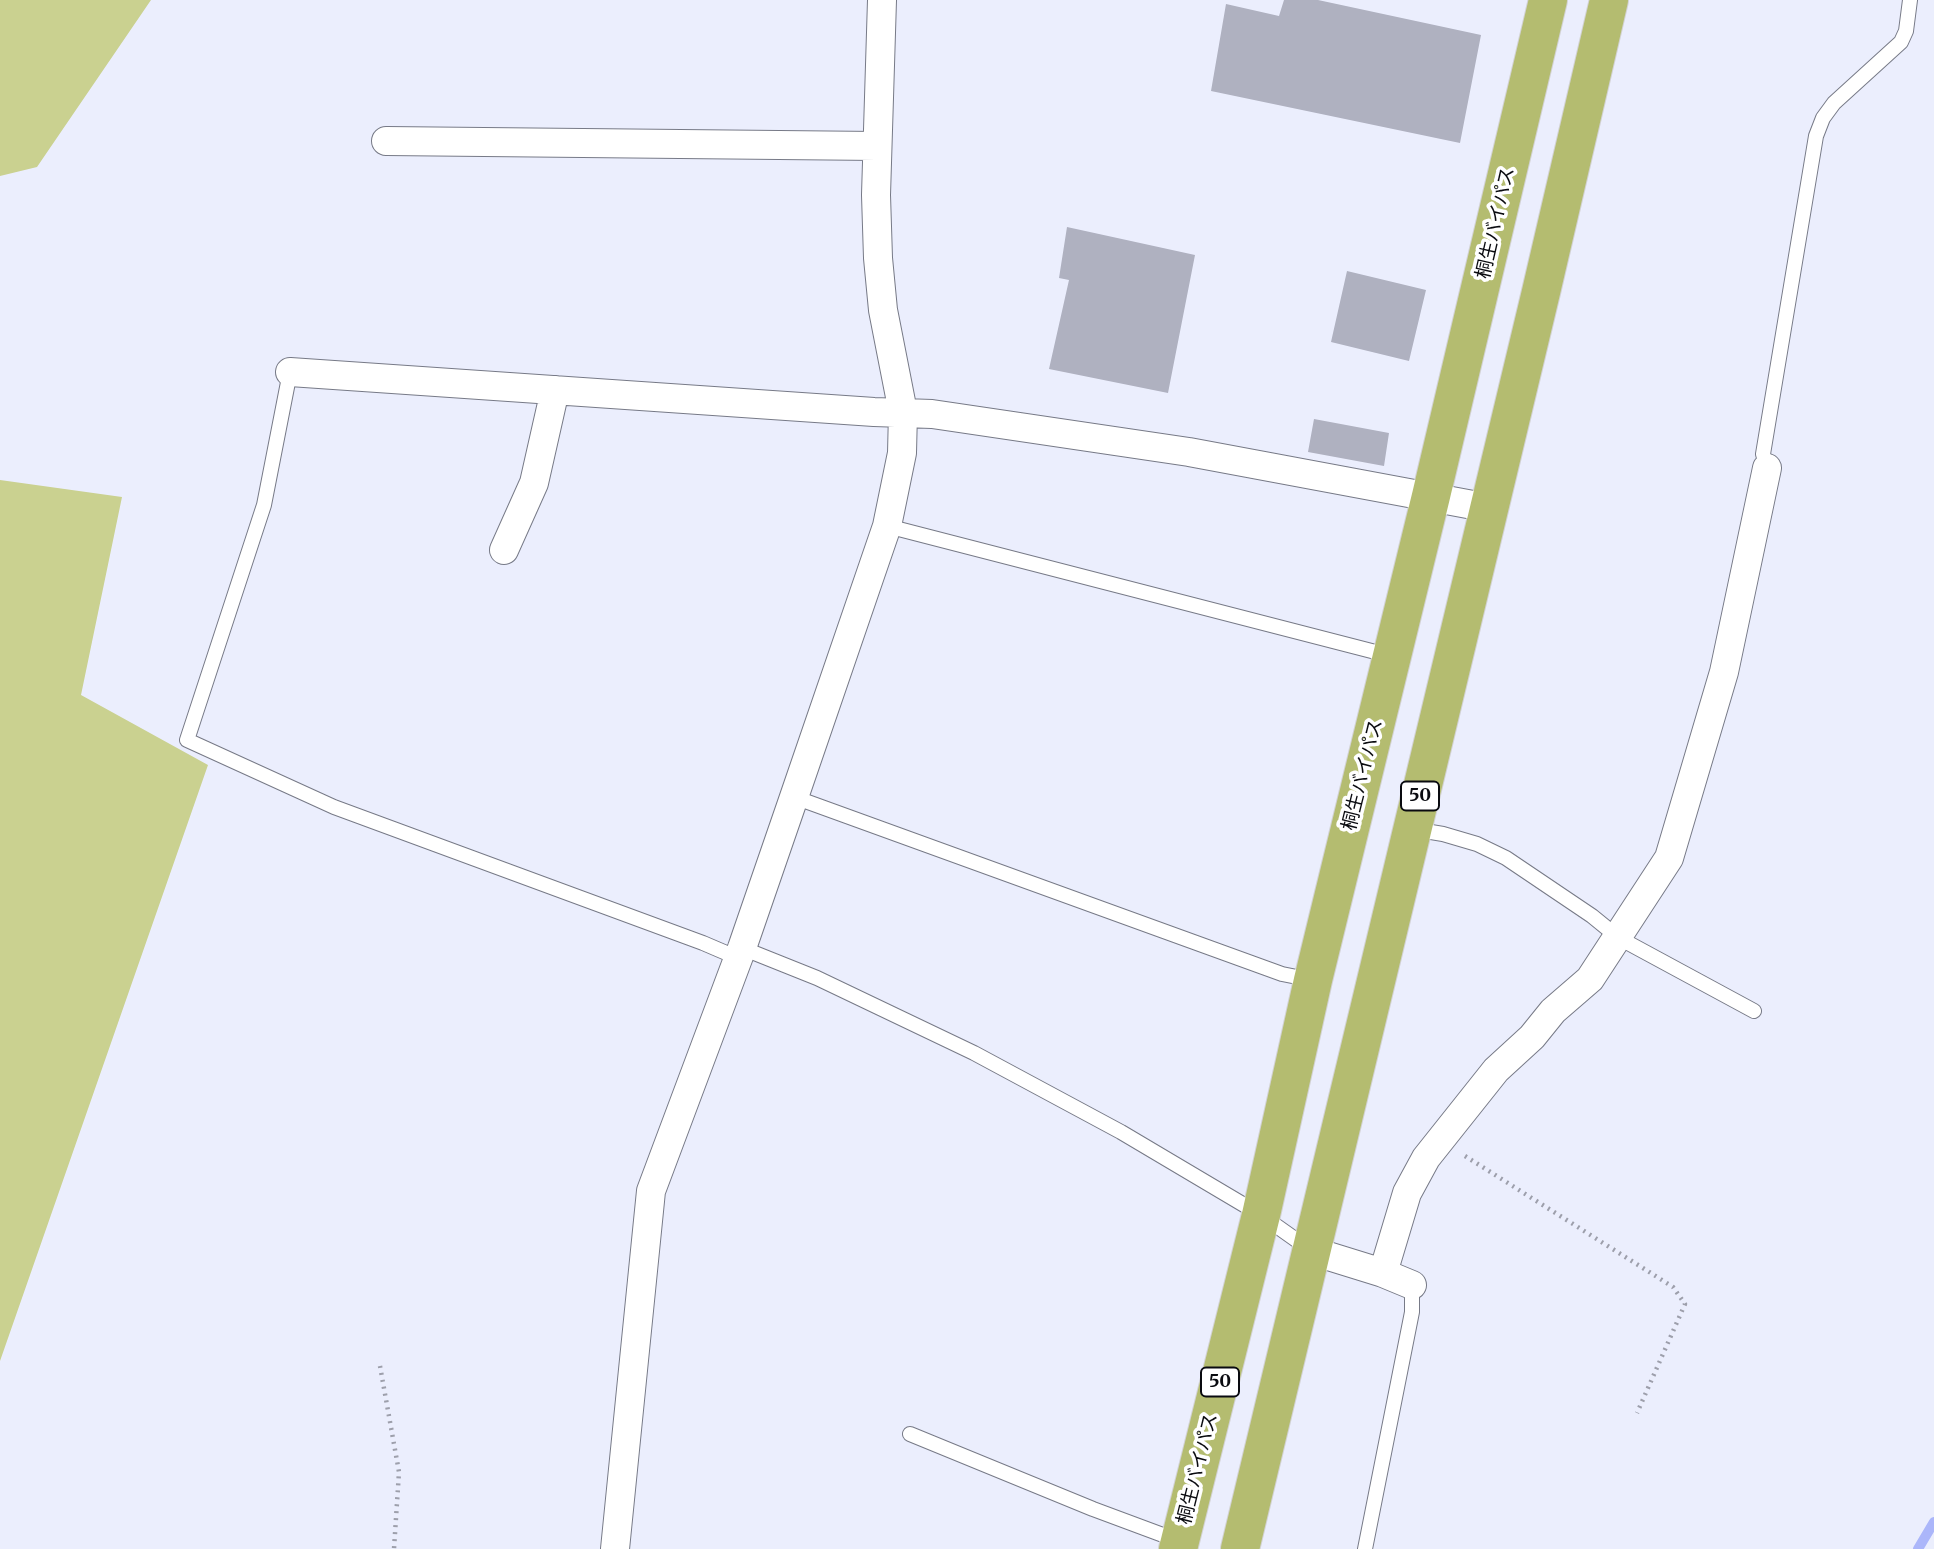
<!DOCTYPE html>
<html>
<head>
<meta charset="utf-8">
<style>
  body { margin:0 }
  canvas { display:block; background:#ebeefd }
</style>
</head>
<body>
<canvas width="1934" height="1549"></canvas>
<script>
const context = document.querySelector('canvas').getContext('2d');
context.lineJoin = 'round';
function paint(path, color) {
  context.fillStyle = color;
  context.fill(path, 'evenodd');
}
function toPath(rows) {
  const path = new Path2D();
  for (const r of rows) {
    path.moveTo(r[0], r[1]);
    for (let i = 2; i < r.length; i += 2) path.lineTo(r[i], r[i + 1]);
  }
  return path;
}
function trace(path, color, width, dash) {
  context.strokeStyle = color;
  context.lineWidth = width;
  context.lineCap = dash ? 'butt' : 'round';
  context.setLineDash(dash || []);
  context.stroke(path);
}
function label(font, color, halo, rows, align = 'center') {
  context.font = font + ' Merriweather,"Noto Sans JP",serif';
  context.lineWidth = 7;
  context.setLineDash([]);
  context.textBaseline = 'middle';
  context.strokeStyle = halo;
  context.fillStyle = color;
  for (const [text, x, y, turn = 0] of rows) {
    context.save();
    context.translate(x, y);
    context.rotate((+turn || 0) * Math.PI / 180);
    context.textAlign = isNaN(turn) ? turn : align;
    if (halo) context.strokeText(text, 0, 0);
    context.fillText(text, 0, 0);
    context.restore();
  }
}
paint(toPath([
  [0,0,151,0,37,167,0,176],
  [0,480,122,497,81,695,208,765,0,1361]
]), '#cad190');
trace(toPath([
  [1918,1549,1934,1522]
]), '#abb6fa', 10);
paint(toPath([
  [1284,0,1318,0,1481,35,1460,143,1211,91,1226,4,1279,16],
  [1067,227,1195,255,1168,393,1049,369,1069,280,1059,278],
  [1347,271,1426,290,1409,361,1331,342],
  [1314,419,1389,433,1384,466,1308,452]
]), '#afb1c0');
const service = toPath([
  [290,372,264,505,187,740,334,807,703,943,738,958],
  [1767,468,1763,454,1816,136,1823,118,1834,103,1901,42,1906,31,1910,0],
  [887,526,1391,656],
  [794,797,1282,974,1312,980],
  [1413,829,1443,834,1477,844,1506,858,1592,916,1619,938,1754,1011],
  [742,948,817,978,974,1053,1121,1132,1261,1215,1309,1249],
  [910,1434,1093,1509,1179,1541],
  [1365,1549,1412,1312,1412,1285]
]);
const minor = toPath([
  [386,141,877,146],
  [290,372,874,412,932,414,1189,452,1489,508],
  [504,550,534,483,555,390],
  [1312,1251,1383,1273,1412,1285],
  [1383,1273,1407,1193,1426,1158,1496,1070,1532,1037,1553,1011,1590,979,1669,858,1724,672,1767,468],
  [615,1549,651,1191,742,948,792,803,887,526,902,453,903,412,883,310,878,258,876,195,882,0]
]);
const trunk = toPath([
  [1178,1549,1261,1215,1313,980,1431,496,1548,0],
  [1240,1549,1541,292,1609,0]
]);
trace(service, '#777a87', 16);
trace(minor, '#777a87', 30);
trace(trunk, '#d3d3d4', 40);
trace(toPath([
  [1465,1156,1673,1287,1685,1304,1637,1413],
  [380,1366,399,1472,394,1549]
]), '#9d9fab', 4.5, [2, 5]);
trace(service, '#fff', 14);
trace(minor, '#fff', 28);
trace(trunk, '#b4bc70', 38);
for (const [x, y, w] of [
  [1420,796,38],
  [1220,1382,38]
]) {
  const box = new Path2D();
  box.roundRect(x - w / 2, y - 14.5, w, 29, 5);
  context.fillStyle = '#fff';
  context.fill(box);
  trace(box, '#0a0b10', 2);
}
label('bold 18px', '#0a0b10', null, [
  ["50",1420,796],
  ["50",1220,1382]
]);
label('19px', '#0a0b10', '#fff', [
  ["桐生バイパス",1496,223,-77],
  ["桐生バイパス",1363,775,-76],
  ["桐生バイパス",1198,1469,-76]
]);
</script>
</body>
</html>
